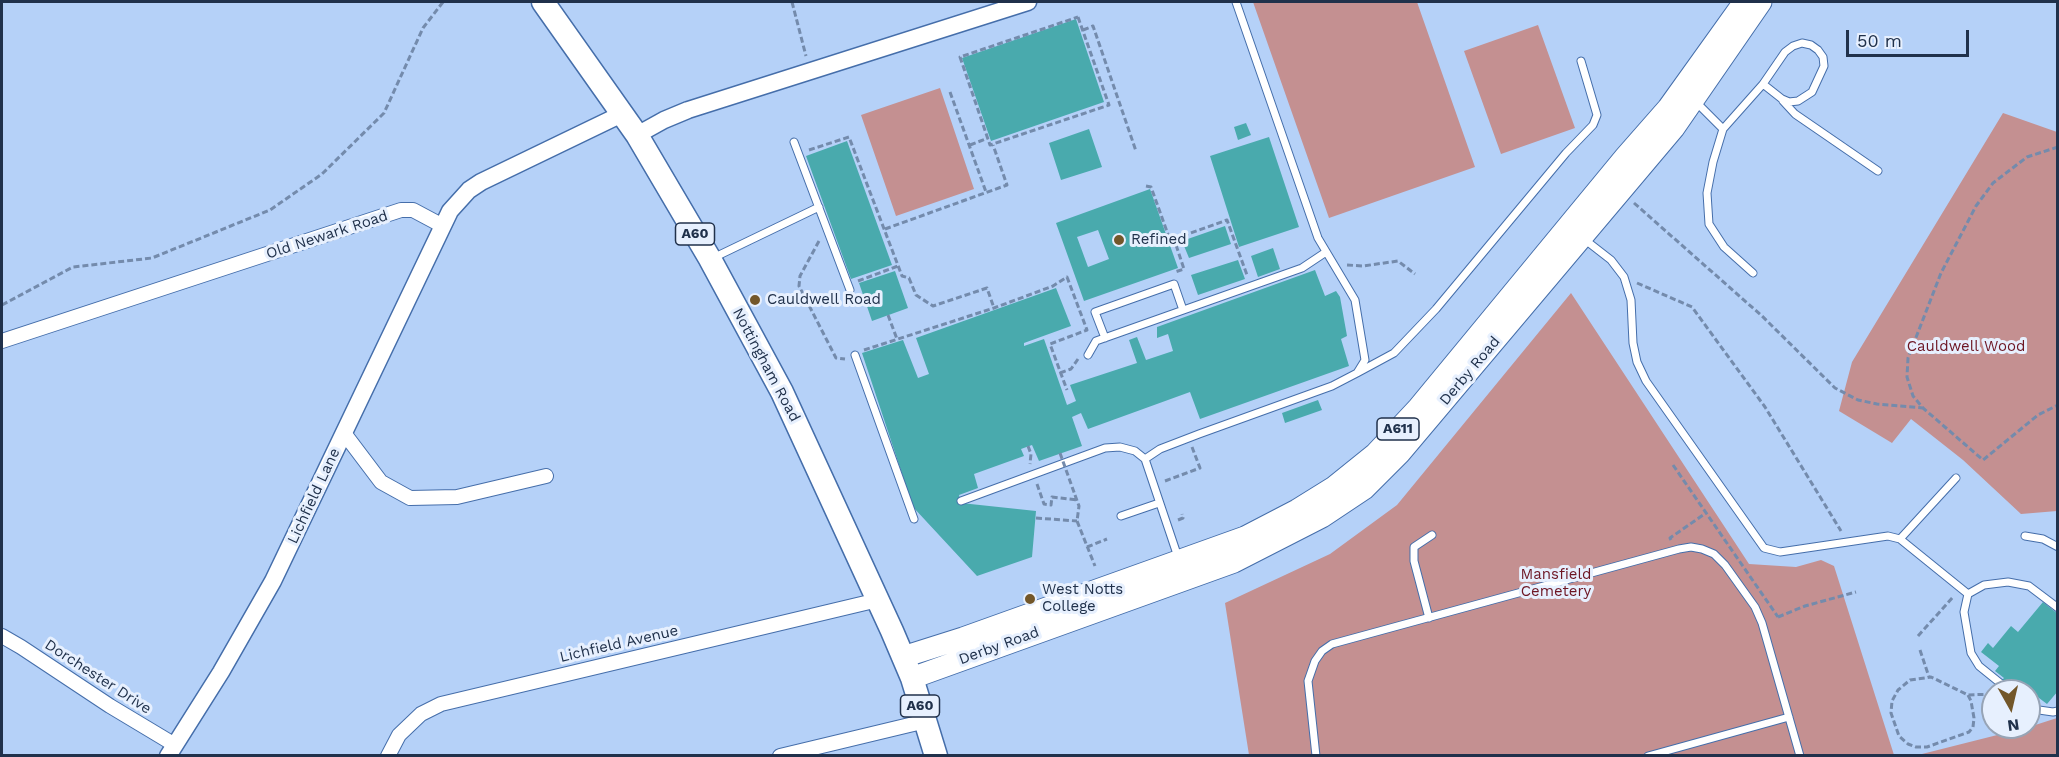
<!DOCTYPE html>
<html>
<head>
<meta charset="utf-8">
<style>
  body { margin:0 }
  #map { position:relative; width:2059px; height:757px; overflow:hidden; background:#b5d1f8; font-family:"Work Sans",sans-serif }
  canvas { display:block }
  .frame { position:absolute; inset:0; border:3px solid #20314b; pointer-events:none }
  .north { position:absolute; left:1981px; top:679px; width:60px; height:60px; box-sizing:border-box; background:#e7f0fe; border:2px solid #97a4b6; border-radius:50%; rotate:172deg; font-size:16px; font-weight:700; line-height:24px; text-align:center; color:#20314b }
  .north::after { content:''; display:block; margin:auto; width:21px; height:27px; background:#73572a; clip-path:polygon(50% 0,100% 100%,50% 72%,0 100%) }
  .scale { position:absolute; left:1846px; top:30px; width:123px; height:27px; box-sizing:border-box; border:3px solid #20314b; border-top:0; padding-left:8px; font-size:18px; line-height:21px; white-space:nowrap; color:#20314b; -webkit-text-stroke:4px #e7f0fe; paint-order:stroke }
</style>
</head>
<body>
<div id="map">
<canvas width="2059" height="757"></canvas>
<div class="frame"></div>
<div class="north">N</div>
<div class="scale">50 m</div>
</div>
<script>
const context = document.querySelector('canvas').getContext('2d');
context.lineJoin = 'round';
function paint(path, color) {
  context.fillStyle = color;
  context.fill(path, 'evenodd');
}
function toPath(rows) {
  const path = new Path2D();
  for (const r of rows) {
    path.moveTo(r[0], r[1]);
    for (let i = 2; i < r.length; i += 2) path.lineTo(r[i], r[i + 1]);
  }
  return path;
}
function trace(path, color, width, dash) {
  context.strokeStyle = color;
  context.lineWidth = width;
  context.lineCap = dash ? 'butt' : 'round';
  context.setLineDash(dash || []);
  context.stroke(path);
}
function label(font, color, halo, rows, align = 'center') {
  context.font = font + ' "Work Sans",sans-serif';
  context.lineWidth = 6;
  context.setLineDash([]);
  context.textBaseline = 'middle';
  context.strokeStyle = halo;
  context.fillStyle = color;
  for (const [text, x, y, turn = 0] of rows) {
    context.save();
    context.translate(x, y);
    context.rotate((+turn || 0) * Math.PI / 180);
    context.textAlign = isNaN(turn) ? turn : align;
    if (halo) context.strokeText(text, 0, 0);
    context.fillText(text, 0, 0);
    context.restore();
  }
}
paint(toPath([
  [1253,2,1417,2,1475,167,1329,218],
  [1538,25,1575,128,1501,154,1464,51],
  [940,88,974,189,896,216,861,115],
  [2003,113,2057,132,2057,511,2021,514,1963,460,1911,419,1892,443,1839,411,1852,362],
  [1571,293,1749,564,1796,567,1821,560,1834,566,1894,755,1249,755,1225,603,1330,554,1397,505],
  [2057,718,2057,755,1918,755,2029,727]
]), '#c49091');
paint(toPath([
  [1076,19,1104,102,991,141,962,58],
  [1246,123,1251,135,1238,140,1234,127],
  [1089,129,1102,167,1061,180,1049,143],
  [1269,137,1299,227,1239,247,1210,156],
  [847,141,892,265,851,279,806,156],
  [1150,189,1178,268,1084,301,1056,223],
  [1098,230,1109,259,1088,267,1077,237],
  [1225,226,1231,244,1189,258,1182,241],
  [1273,248,1280,269,1258,277,1251,256],
  [1238,260,1245,279,1198,295,1191,275],
  [1315,270,1325,296,1336,291,1340,297,1347,336,1341,339,1349,366,1200,419,1190,392,1088,429,1081,413,1072,417,1082,446,1039,461,1032,445,1021,449,1024,456,974,474,978,488,959,495,961,503,1036,511,1032,557,977,576,913,507,862,353,903,340,918,378,929,374,916,338,1056,288,1071,326,1024,343,1024,346,1044,339,1067,405,1076,401,1070,385,1137,363,1129,340,1137,337,1146,360,1173,351,1168,334,1157,338,1157,327],
  [895,271,908,308,872,321,859,283],
  [1318,400,1322,410,1285,423,1282,413],
  [2043,602,2058,614,2058,691,2047,704,2027,689,2026,691,2018,689,2011,691,2000,682,2004,678,1995,671,1999,666,1981,652,1988,643,1993,648,2011,626,2018,632]
]), '#49aaad');
const service = toPath([
  [1783,101,1795,114,1878,171],
  [1696,102,1723,129,1713,162,1707,193,1709,224,1724,247,1753,273],
  [1723,129,1763,84,1785,52,1793,46,1802,43,1811,45,1818,50,1823,57,1824,66,1812,92,1798,101,1789,102,1782,99,1763,84],
  [794,142,850,290],
  [1584,239,1611,260,1624,277,1631,300,1633,343,1637,362,1646,381,1764,548,1780,552,1888,536,1900,539,1956,478],
  [713,258,819,207],
  [1105,338,1095,312,1174,284,1183,310],
  [855,355,914,519],
  [1088,355,1096,341,1302,268,1326,252],
  [1357,373,1394,353,1436,309,1566,153,1593,125,1597,115,1581,61],
  [1145,459,1160,449,1199,434,1332,386,1357,373,1365,360,1355,300,1318,238,1236,2],
  [961,501,1105,448,1120,447,1135,451,1145,459,1179,560],
  [1121,516,1159,503],
  [2025,536,2043,539,2058,547],
  [1900,539,1968,594],
  [1429,618,1414,561,1414,547,1432,535],
  [2010,691,1979,666,1971,653,1964,612,1968,594,1984,585,2008,582,2029,586,2058,608],
  [2029,705,2039,710,2053,712,2058,711],
  [1316,756,1308,681,1315,661,1322,651,1332,644,1679,549,1691,547,1702,549,1714,554,1725,565,1755,607,1762,623,1800,756],
  [1648,756,1789,717]
]);
const minor = toPath([
  [2,341,401,210,413,210,443,226],
  [344,433,381,482,410,498,457,497,546,476],
  [2,636,21,647,110,706,175,745],
  [388,756,399,735,421,714,441,704,878,600],
  [780,756,926,721]
]);
const tertiary = toPath([
  [637,135,664,120,688,110,1028,2],
  [168,756,221,672,273,581,450,211,469,190,481,182,624,113]
]);
const primary = toPath([
  [903,657,963,638,1245,537,1297,510,1334,487,1375,454,1418,408,1625,157,1668,108,1744,2],
  [912,678,1234,562,1322,517,1364,489,1400,453,1674,128,1761,2]
]);
const trunk = toPath([
  [543,2,637,135,710,259,782,392,892,631,912,678,936,756]
]);
trace(service, '#456eaa', 9);
trace(minor, '#456eaa', 16);
trace(tertiary, '#456eaa', 19);
trace(primary, '#456eaa', 23);
trace(trunk, '#456eaa', 25);
trace(toPath([
  [792,2,806,56],
  [1078,17,1109,105,990,145,960,57,1078,17],
  [1083,30,1093,26,1136,151],
  [950,92,986,192],
  [970,145,988,138],
  [2058,147,2027,157,1993,183,1976,206,1941,273,1908,358,1907,377,1913,396,1923,408,1983,460,2038,415,2058,405],
  [809,150,849,137,902,276,909,278,916,295,933,306,987,288,994,308],
  [1146,186,1151,187,1170,240,1174,239,1184,269,1175,272],
  [1634,203,1762,316,1835,388,1858,400,1877,404,1923,408],
  [885,229,1007,185,993,145],
  [1174,239,1227,220,1247,275],
  [819,241,800,276,799,286,836,358,845,359],
  [1347,265,1363,266,1398,261,1415,274],
  [858,281,898,266],
  [1637,283,1692,307,1765,407,1841,531],
  [2,305,73,267,152,258,270,210,322,174,384,113,423,28,443,2],
  [888,315,897,339],
  [864,350,994,308,1053,286,1067,277,1087,330,1050,344,1067,390],
  [1060,373,1071,369,1078,359],
  [1028,446,1031,454,1030,464],
  [1673,465,1778,617],
  [1165,481,1200,468,1192,447],
  [1037,484,1044,504,1051,505,1052,497,1077,500],
  [1075,495,1079,506,1077,521,1095,566],
  [1036,518,1077,521],
  [1178,520,1183,518,1182,514],
  [1671,540,1670,538,1706,513],
  [1087,547,1107,539],
  [1778,617,1805,606,1856,592],
  [1918,636,1954,596],
  [1920,650,1929,677],
  [1968,695,1971,701,1974,718,1973,727,1969,732,1927,747,1916,747,1908,744,1899,736,1891,713,1892,701,1898,690,1910,680,1931,677,1968,695,1993,694]
]), '#748bac', 3, [6, 3]);
trace(service, '#fff', 7);
trace(minor, '#fff', 14);
trace(tertiary, '#fff', 16);
trace(primary, '#fff', 21);
trace(trunk, '#fff', 22);
trace(toPath([
  [1060,453,1075,495]
]), '#748bac', 3, [6, 3]);
for (const [x, y, r, color] of [
  [1119,240,6,"#73572a"],
  [755,300,6,"#73572a"],
  [1030,599,6,"#73572a"]
]) {
  const dot = new Path2D();
  dot.arc(x, y, r, 0, 2 * Math.PI);
  context.fillStyle = color;
  context.fill(dot);
  trace(dot, '#e7f0fe', 2);
}
for (const [x, y, w] of [
  [695,234,39],
  [1398,429,42],
  [920,706,39]
]) {
  const box = new Path2D();
  box.roundRect(x - w / 2, y - 11, w, 22, 4.5);
  context.fillStyle = '#e7f0fe';
  context.fill(box);
  trace(box, '#20314b', 1.5);
}
label('bold 14px', '#20314b', null, [
  ["A60",695,234],
  ["A611",1398,429],
  ["A60",920,706]
]);
label('15px', '#20314b', '#e7f0fe', [
  ["Old Newark Road",327,235,-18],
  ["Nottingham Road",766,365,62],
  ["Derby Road",1470,371,-50],
  ["Lichfield Lane",314,496,-65],
  ["Lichfield Avenue",619,644,-13],
  ["Derby Road",999,646,-20],
  ["Dorchester Drive",98,677,33]
]);
label('15px', '#20314b', '#e7f0fe', [
  ["Refined",1131,240],
  ["Cauldwell Road",767,300],
  ["West Notts",1042,590],
  ["College",1042,607]
], 'left');
label('15px', '#6d1523', '#e7f0fe', [
  ["Cauldwell Wood",1966,347],
  ["Mansfield",1556,575],
  ["Cemetery",1556,592]
]);
</script>
</body>
</html>
